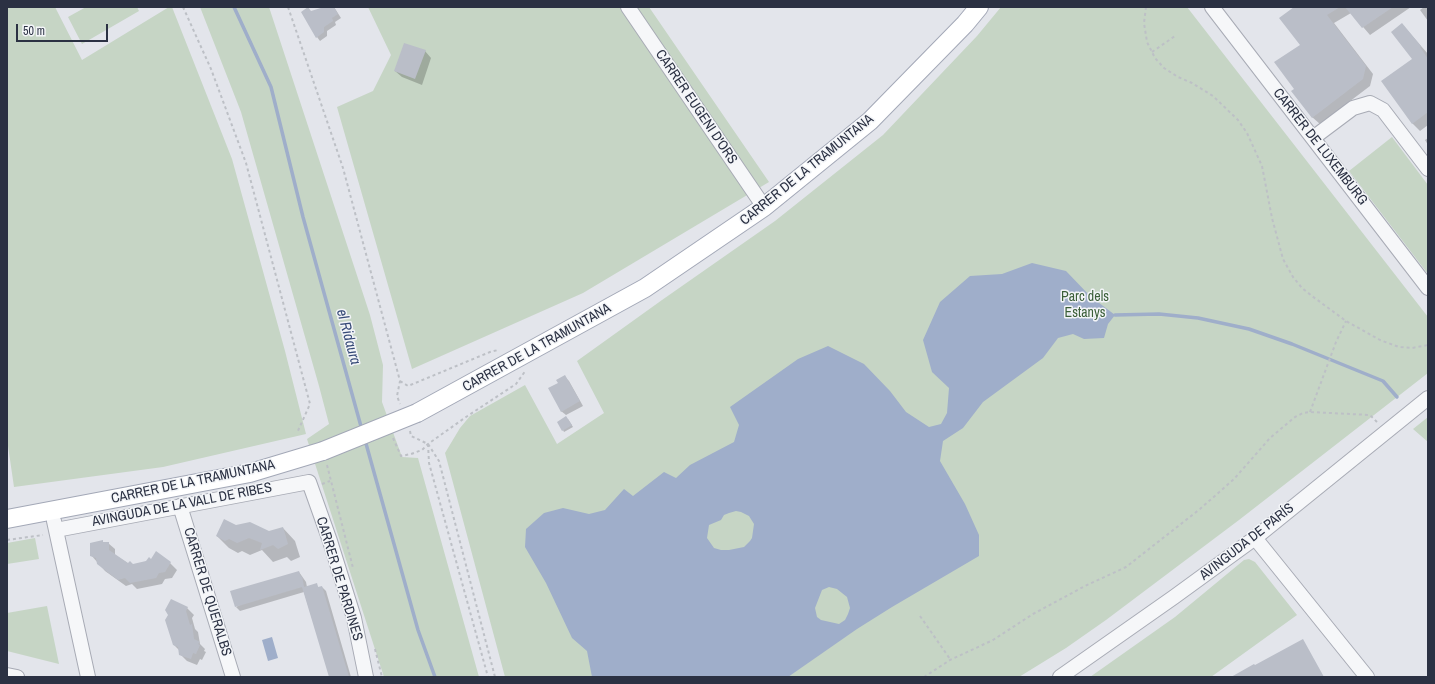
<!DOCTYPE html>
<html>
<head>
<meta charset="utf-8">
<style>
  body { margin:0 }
  #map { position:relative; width:1435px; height:684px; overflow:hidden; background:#e3e5eb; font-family:"Archivo Narrow",sans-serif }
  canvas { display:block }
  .frame { position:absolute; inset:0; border:8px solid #2b3143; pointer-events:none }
  .scale { position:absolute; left:16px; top:24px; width:92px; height:18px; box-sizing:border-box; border:2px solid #2b3143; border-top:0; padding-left:5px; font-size:12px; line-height:14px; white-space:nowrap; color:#2b3143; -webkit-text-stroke:3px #f3f5f8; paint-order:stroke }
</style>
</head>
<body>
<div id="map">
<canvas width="1435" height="684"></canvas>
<div class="frame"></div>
<div class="scale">50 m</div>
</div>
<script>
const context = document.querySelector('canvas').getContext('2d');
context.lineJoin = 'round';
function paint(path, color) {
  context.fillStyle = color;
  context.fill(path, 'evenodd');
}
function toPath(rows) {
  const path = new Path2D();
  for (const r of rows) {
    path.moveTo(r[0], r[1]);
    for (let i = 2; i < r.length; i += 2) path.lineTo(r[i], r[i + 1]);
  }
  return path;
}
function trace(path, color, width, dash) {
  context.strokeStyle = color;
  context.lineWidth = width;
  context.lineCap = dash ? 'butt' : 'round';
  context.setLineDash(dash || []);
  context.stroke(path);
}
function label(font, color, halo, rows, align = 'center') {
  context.font = font + ' "Archivo Narrow",sans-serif';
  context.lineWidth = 3;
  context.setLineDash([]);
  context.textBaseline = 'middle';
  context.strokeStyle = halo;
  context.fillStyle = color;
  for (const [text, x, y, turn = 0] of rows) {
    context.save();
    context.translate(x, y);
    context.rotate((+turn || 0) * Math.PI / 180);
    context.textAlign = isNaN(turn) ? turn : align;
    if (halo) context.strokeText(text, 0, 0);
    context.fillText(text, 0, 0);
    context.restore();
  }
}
paint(toPath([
  [7,7,55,7,82,60,169,7,172,7,232,159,285,351,306,434,163,467,14,487,7,439],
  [86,7,137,7,139,11,82,44,68,17],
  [200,7,269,7,370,315,383,365,382,402,402,457,418,458,479,677,384,677,307,439,329,424,319,386,241,112],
  [368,7,649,7,769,182,583,293,412,369,337,107,373,91,391,55],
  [1001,7,1187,7,1428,317,1428,373,1239,520,1106,620,1066,648,1019,677,505,677,445,453,460,428,470,416,525,385,557,444,604,413,577,361,662,300,775,221,883,135,977,36],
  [1392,137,1428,185,1428,274,1349,171],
  [1428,417,1428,442,1413,429],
  [35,538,39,559,7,564,7,543],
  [1249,559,1255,562,1297,615,1211,677,1090,677,1175,617,1244,560],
  [47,606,59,664,7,651,7,613]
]), '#c6d5c5');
paint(toPath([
  [1032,263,1066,271,1090,296,1115,315,1108,324,1104,338,1084,339,1073,334,1058,338,1043,358,983,402,963,428,943,441,940,461,965,504,979,535,979,556,892,607,857,629,788,677,592,677,587,651,572,638,546,583,525,547,526,529,544,513,563,508,589,514,605,510,624,489,633,496,664,472,676,478,690,465,734,442,739,425,730,407,798,359,828,346,864,364,890,391,906,412,929,427,941,424,947,413,949,388,932,372,923,340,940,302,970,276,1002,274],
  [736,511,741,512,749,516,754,524,752,538,750,541,744,547,729,550,721,550,714,548,707,538,709,525,721,520,724,515,729,513],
  [829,587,837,589,847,597,850,608,848,614,845,620,839,624,821,620,817,617,815,608,822,590],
  [272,637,278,658,268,661,262,640]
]), '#9faeca');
paint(toPath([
  [328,7,334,7,341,18,335,22,336,25,327,31,327,36,320,41,317,37,312,12],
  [1294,7,1411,7,1370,35,1351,13,1334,23,1373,74,1370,86,1320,124,1312,117,1296,89,1301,46],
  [1424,7,1428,7,1428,21,1420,10],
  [1402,24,1428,54,1428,125,1420,131,1412,123,1414,59],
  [425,51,431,58,422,85,402,77,395,71],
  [1428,138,1428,145,1425,140],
  [565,377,569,381,583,406,566,415,561,411,559,383],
  [568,419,573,427,564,432,563,430],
  [236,526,269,532,283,528,295,541,300,557,291,561,287,557,273,562,262,550,250,555,242,551,238,553,229,548,217,536],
  [103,542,104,543,108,543,115,549,115,555,129,564,133,565,152,560,170,563,177,570,172,578,165,579,162,584,137,589,132,584,126,586,105,571,91,555],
  [299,572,306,582,307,587,316,584,319,588,322,587,326,591,351,677,330,677,304,592,240,611,236,607],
  [187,608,194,615,192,618,195,629,198,632,200,644,205,649,204,651,206,652,202,660,200,659,197,665,187,661,180,654,180,651,174,645,166,620]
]), '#0003');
trace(toPath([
  [234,7,271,87,303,217,362,430],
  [1115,315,1159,314,1198,318,1249,329,1292,344,1383,381,1397,397],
  [365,440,418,630,435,677]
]), '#9faeca', 3.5);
paint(toPath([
  [308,7,311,11,324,7,334,7,338,14,332,18,333,21,324,27,324,32,316,38,301,12],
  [1294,7,1340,7,1327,15,1366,66,1363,79,1312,118,1291,91,1294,89,1274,62,1300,45,1279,18],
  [1345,7,1393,7,1362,28],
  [1402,23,1421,46,1420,47,1428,59,1428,112,1412,124,1381,81,1412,59,1391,32],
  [404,43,426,50,415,79,394,71],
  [565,375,580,401,561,412,548,388,558,383,556,380],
  [566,416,572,425,562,431,557,422],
  [224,519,236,525,250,522,269,531,283,527,288,544,278,549,273,545,260,550,262,543,249,538,237,543,229,539,225,541,216,536],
  [103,540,103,542,109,542,109,550,128,563,130,561,133,564,146,561,149,557,151,559,156,551,171,562,165,572,159,573,156,578,130,583,125,578,118,580,97,564,96,558,90,556,90,543],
  [299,571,301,577,302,576,304,587,317,583,318,587,322,586,349,677,329,677,302,587,235,607,230,591],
  [171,599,188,607,186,611,190,625,192,624,194,639,200,642,198,644,200,645,196,654,193,653,191,659,179,655,178,647,173,645,165,620,168,615,165,610],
  [1303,639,1324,677,1231,677,1254,664,1255,665]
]), '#babec8');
const minor = toPath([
  [628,7,764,207],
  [1212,7,1428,288],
  [1313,138,1353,108,1370,103,1383,110,1428,169],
  [180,506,233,677],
  [54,521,88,677],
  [56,530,309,482,330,541,354,618,366,677],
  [1255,538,1367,677],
  [7,675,17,677],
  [1060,677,1174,597,1255,538,1428,398]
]);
const major = toPath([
  [417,413,645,288,764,207,870,121,965,24,979,7],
  [7,519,250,473,323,451]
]);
trace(minor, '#a8abb5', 16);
trace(major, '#a3a8b7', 20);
trace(toPath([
  [183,7,211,69,246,163,310,404,297,433],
  [288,7,343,168,400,381,397,396,400,404],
  [1146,7,1144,23,1147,42,1155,58,1164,68,1178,77,1192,83,1213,96,1238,120,1247,133,1262,166,1272,218,1283,259,1293,277,1302,288,1312,296,1346,321,1380,340,1399,347,1412,348,1428,345],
  [1152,52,1175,36],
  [400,381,408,386,490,352,498,350],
  [1310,412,1336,342,1346,321],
  [410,431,411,436,428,444,439,461,495,677],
  [393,438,401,456,411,454,422,450,428,444,466,417,516,384,526,370],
  [428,444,429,463,488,677],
  [327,465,353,568],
  [322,484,330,481],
  [7,540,43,535],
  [920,616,950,659],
  [375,649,382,677],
  [924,677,950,660,993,640,1033,614,1085,586,1126,567,1200,509,1234,479,1270,438,1295,417,1303,413,1310,412,1370,415,1378,423]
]), '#bdc0c6', 2, [3, 3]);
trace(minor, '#f6f7f9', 14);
trace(major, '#fff', 18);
const majorBridge = toPath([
  [323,451,417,413]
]);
trace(majorBridge, '#a3a8b7', 20, []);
trace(majorBridge, '#fff', 18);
label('14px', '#2b3143', '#f3f5f8', [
  ["CARRER EUGENI D'ORS",696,107,56],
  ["CARRER DE LUXEMBURG",1320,147,52],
  ["CARRER DE LA TRAMUNTANA",807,170,-39],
  ["CARRER DE LA TRAMUNTANA",537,348,-29],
  ["CARRER DE LA TRAMUNTANA",193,482,-12],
  ["AVINGUDA DE LA VALL DE RIBES",182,505,-11],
  ["AVINGUDA DE PARÍS",1247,542,-38],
  ["CARRER DE PARDINES",339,579,73],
  ["CARRER DE QUERALBS",207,592,73]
]);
label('14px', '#3b5f39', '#f3f5f8', [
  ["Parc dels",1085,297],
  ["Estanys",1085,313]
]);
label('italic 15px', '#364a77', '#f3f5f8', [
  ["el Ridaura",348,337,75]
]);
</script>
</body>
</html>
